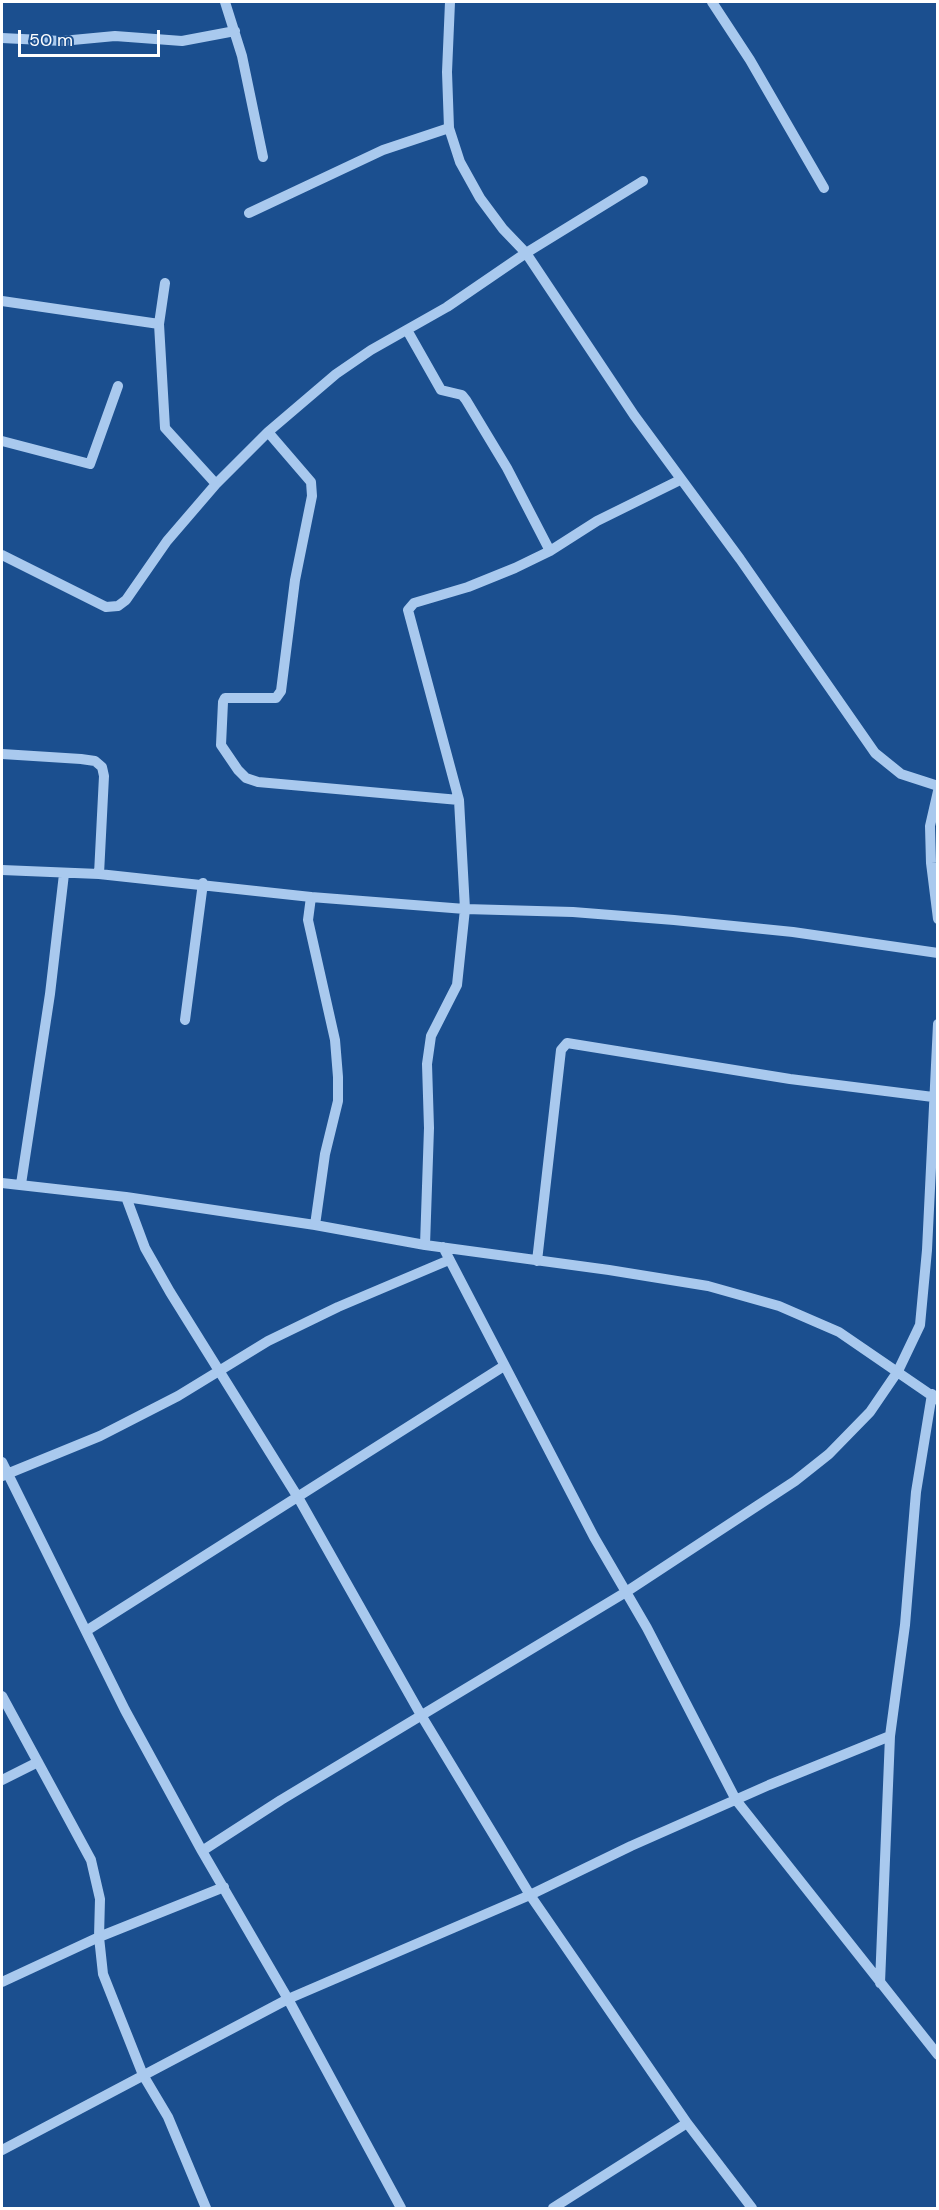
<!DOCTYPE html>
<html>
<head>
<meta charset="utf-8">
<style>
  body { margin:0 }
  #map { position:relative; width:939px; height:2210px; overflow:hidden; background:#1b4f8f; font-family:"DM Sans",sans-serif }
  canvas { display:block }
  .frame { position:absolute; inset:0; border:3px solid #fff; pointer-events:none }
  .scale { position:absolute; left:18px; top:30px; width:142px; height:27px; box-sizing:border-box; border:3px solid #fff; border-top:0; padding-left:8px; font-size:18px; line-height:21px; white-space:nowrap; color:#fff; -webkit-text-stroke:4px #1b4f8f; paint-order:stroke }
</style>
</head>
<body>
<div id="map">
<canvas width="939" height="2210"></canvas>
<div class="frame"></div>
<div class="scale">50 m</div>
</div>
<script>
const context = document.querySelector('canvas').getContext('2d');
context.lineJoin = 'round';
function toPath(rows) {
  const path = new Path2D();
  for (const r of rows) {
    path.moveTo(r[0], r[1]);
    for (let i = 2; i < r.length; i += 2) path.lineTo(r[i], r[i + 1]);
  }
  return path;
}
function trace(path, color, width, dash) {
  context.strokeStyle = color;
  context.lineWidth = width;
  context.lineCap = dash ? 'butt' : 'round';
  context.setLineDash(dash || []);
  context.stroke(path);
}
trace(toPath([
  [225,2,242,56,263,157],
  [450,2,447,72,449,128,460,162,480,198,503,229,526,253,634,415,740,559,875,753,901,774,938,786],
  [712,2,750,60,824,188],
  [2,38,62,41,115,36,182,41,235,31],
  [249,213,383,150,449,128],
  [165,283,159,324,165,428,216,484],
  [2,301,159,324],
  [407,330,441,390,462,395,466,400,507,468,550,551],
  [268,432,311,482,312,496,295,580,281,691,276,698,225,698,223,702,221,745,238,770,246,778,258,782,459,800],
  [2,441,90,464,118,386],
  [2,555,106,607,118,606,126,600,167,541,216,484,268,432,336,374,371,350,447,307,526,253,643,181],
  [2,754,81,759,95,761,102,767,104,776,99,874],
  [938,791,930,826,931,863,938,919],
  [2,870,99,874,311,897,465,909,573,912,674,920,793,932,938,953],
  [311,897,308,920,335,1040,338,1077,338,1101,325,1154,315,1225],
  [185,1020,203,883],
  [2,1183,126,1197,315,1225,425,1245,609,1270,708,1286,779,1306,839,1332,938,1400],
  [21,1184,50,994,64,874],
  [126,1197,145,1248,170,1292,299,1499,421,1715,530,1895,687,2123,752,2208],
  [425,1245,429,1128,427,1064,431,1036,457,985,465,909,459,800,408,610,414,603,468,587,515,568,550,551,597,521,680,480],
  [443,1247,594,1537,647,1628,736,1800,938,2055],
  [537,1261,561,1050,567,1043,790,1079,933,1097],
  [2,1462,125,1710,202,1851,288,1999,401,2208],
  [2,1476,100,1436,178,1396,268,1341,338,1307,449,1260],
  [86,1631,504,1366],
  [2,1696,91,1860,100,1899,99,1937,103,1974,143,2075,168,2117,206,2208],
  [2,1780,38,1762],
  [202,1851,281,1800,626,1592,795,1481,829,1454,870,1412,898,1371,920,1325,927,1250,938,1024],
  [2,1982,99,1937,224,1887],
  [880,1983,890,1736,905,1625,916,1492,932,1394],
  [2,2150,288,1999,530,1895,631,1846,769,1785,890,1736],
  [553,2208,687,2123]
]), '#a9c9ee', 10);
</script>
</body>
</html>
